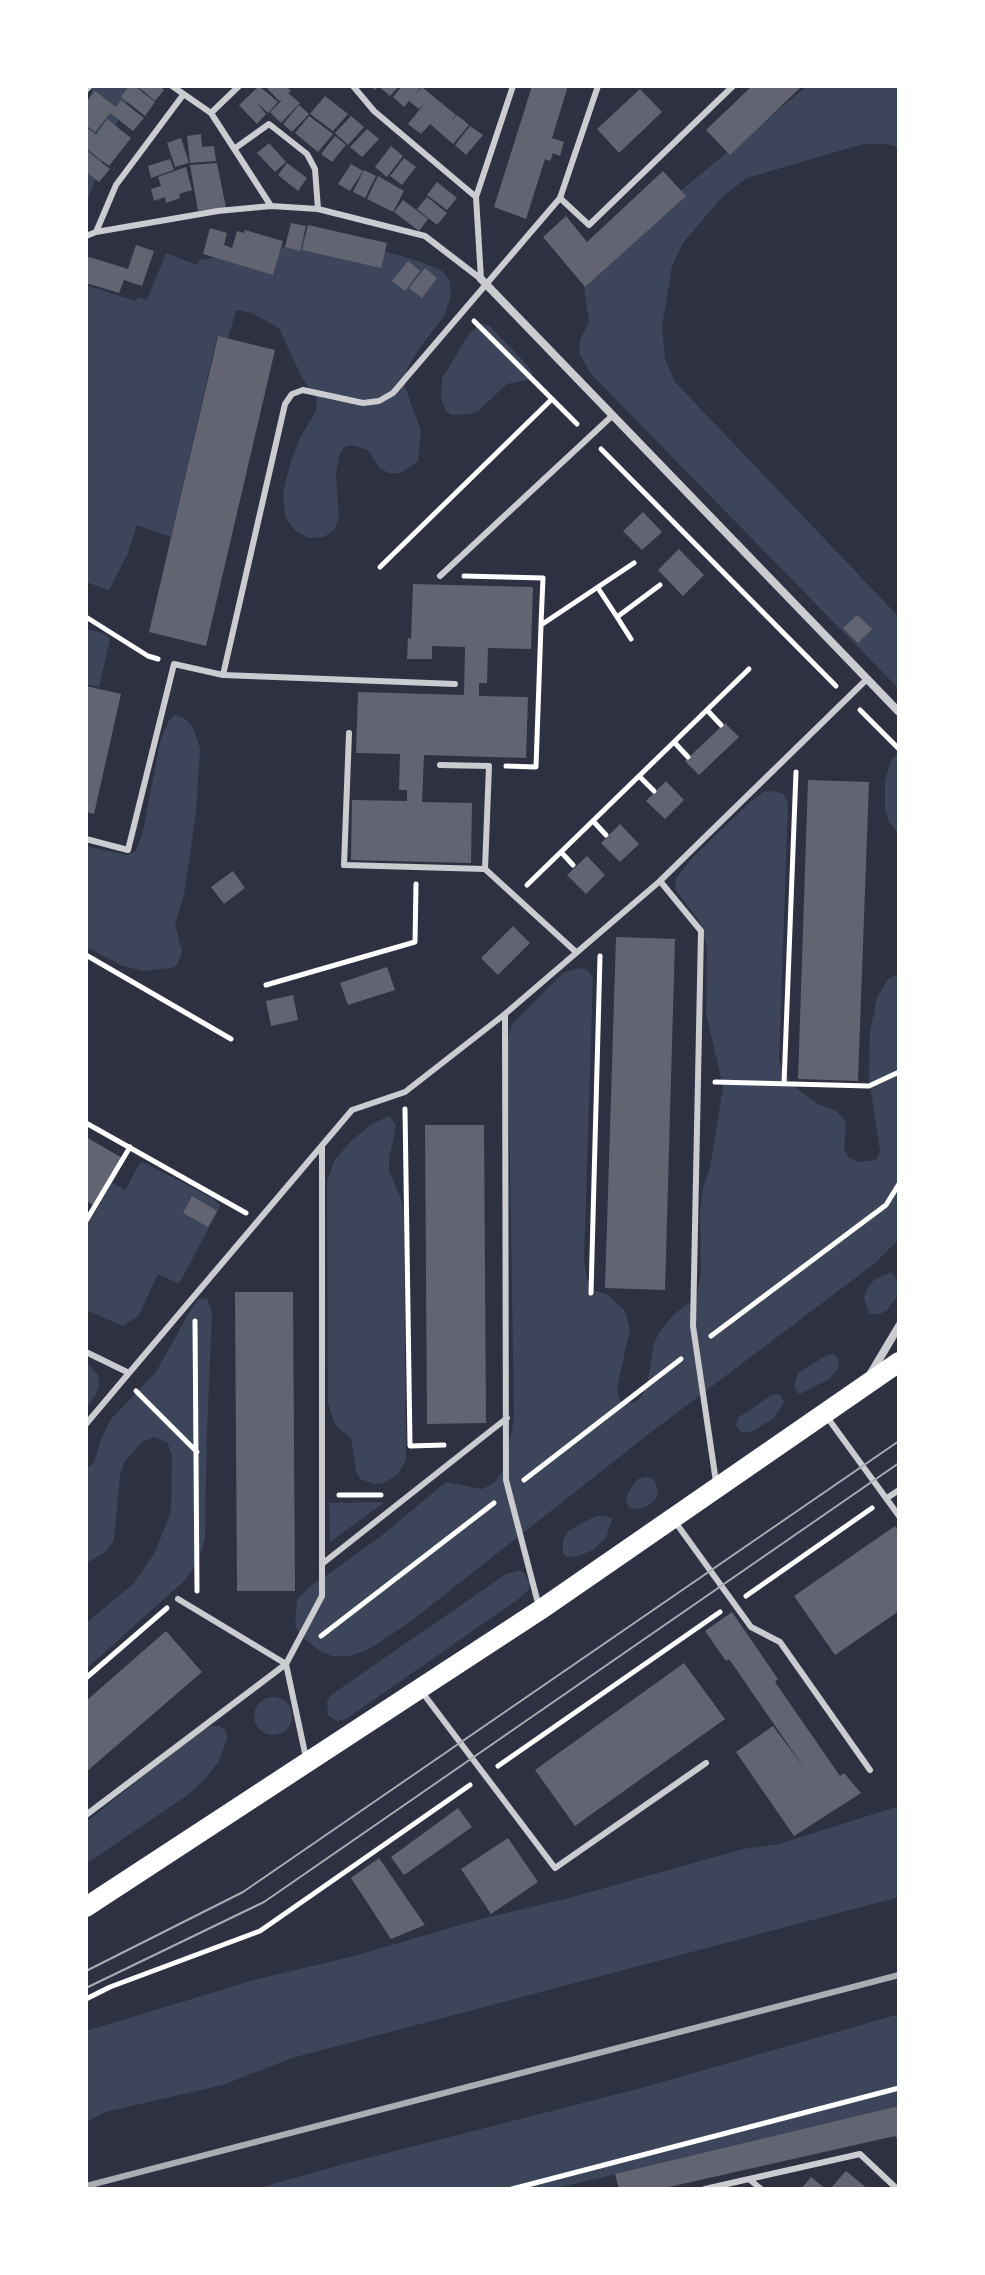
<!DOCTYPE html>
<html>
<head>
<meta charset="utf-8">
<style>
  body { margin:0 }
  #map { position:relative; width:985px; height:2275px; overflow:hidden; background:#2d3142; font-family:"PT Sans",sans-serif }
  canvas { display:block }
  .frame { position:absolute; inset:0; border:88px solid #fff; pointer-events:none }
</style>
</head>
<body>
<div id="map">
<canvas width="985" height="2275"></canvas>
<div class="frame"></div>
</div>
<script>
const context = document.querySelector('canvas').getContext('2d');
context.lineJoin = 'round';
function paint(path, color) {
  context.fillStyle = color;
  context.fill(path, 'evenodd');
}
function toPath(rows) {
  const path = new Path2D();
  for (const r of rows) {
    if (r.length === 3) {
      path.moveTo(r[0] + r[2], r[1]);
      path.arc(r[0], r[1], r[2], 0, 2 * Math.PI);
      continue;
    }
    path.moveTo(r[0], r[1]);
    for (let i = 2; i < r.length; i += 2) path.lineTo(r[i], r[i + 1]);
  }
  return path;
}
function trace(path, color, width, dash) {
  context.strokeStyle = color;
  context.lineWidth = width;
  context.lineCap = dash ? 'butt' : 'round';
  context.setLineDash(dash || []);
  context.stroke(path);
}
paint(toPath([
  [93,86,146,86,139,95,128,101,121,112,86,204,86,118],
  [807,86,899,86,899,148,887,144,863,144,747,178,723,196,683,243,672,266,662,327,665,359,675,382,899,617,899,689,590,373,579,352,580,340,589,321,584,287,585,279,602,256],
  [313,234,330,235,421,262,442,271,450,282,451,296,444,316,418,350,407,369,405,387,421,431,418,461,401,473,389,473,379,468,368,450,352,445,344,447,339,456,336,473,339,518,334,530,324,537,308,538,295,530,285,517,283,492,291,461,300,438,316,411,317,400,302,378,279,328,251,313,236,310,228,339,217,337,171,537,137,525,128,553,109,590,86,582,86,285,135,301,138,297,147,300,166,253,197,265,200,260,220,257,273,254,297,238],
  [480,324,489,325,530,368,532,375,527,380,507,384,479,410,471,414,452,415,446,411,441,399,442,378,469,334],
  [86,629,103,633,110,639,99,687,86,684],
  [175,715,184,718,193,727,200,749,196,813,184,895,175,924,182,952,177,965,171,968,143,971,123,966,86,947,86,846,127,855,136,851,143,831,160,742,169,720],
  [899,753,899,834,889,822,885,809,885,781,891,760],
  [774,791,784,794,788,804,779,1061,792,1085,818,1104,836,1111,844,1119,846,1129,844,1148,849,1158,859,1162,876,1160,880,1152,869,1077,870,1032,877,997,888,979,899,974,899,1239,874,1264,650,1433,410,1622,371,1648,351,1656,332,1656,320,1651,302,1637,295,1625,297,1600,307,1589,380,1537,446,1482,482,1489,494,1483,504,1468,514,1419,508,1040,512,1024,563,973,578,968,587,970,593,977,584,1262,587,1279,595,1291,607,1294,625,1311,630,1329,617,1389,620,1401,633,1403,640,1399,647,1385,654,1343,660,1331,674,1314,696,1298,701,1272,700,1214,703,1187,710,1168,723,1086,706,1014,707,948,700,922,675,889,676,878,693,857,749,803,763,792],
  [389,1116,396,1125,389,1160,389,1170,402,1202,404,1213,406,1446,406,1460,399,1473,384,1483,375,1484,360,1479,356,1472,351,1438,335,1425,328,1403,327,1181,334,1161,351,1141,372,1124],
  [141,1161,212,1198,220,1205,219,1209,179,1284,158,1274,139,1315,123,1326,86,1310,86,1227,112,1183,125,1190],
  [891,1272,899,1281,899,1294,887,1310,880,1314,869,1314,864,1298,867,1289,874,1280],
  [203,1298,208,1300,212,1315,207,1430,205,1538,198,1563,183,1582,86,1669,86,1623,133,1584,154,1554,171,1512,172,1455,167,1442,154,1437,142,1442,124,1462,120,1476,114,1540,106,1552,86,1563,86,1470,94,1462,101,1439,111,1419,156,1372,190,1311,198,1300],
  [834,1354,839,1360,838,1369,829,1379,802,1393,797,1393,794,1385,798,1373,827,1355],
  [86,1362,98,1375,99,1385,96,1395,86,1408],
  [773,1394,781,1395,784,1402,774,1418,751,1432,743,1433,739,1430,736,1425,738,1418],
  [647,1477,654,1480,658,1490,656,1498,648,1506,637,1509,629,1508,626,1499,629,1491,638,1479],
  [385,1502,330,1542,330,1543,329,1503],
  [596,1516,606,1516,612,1519,606,1538,593,1550,578,1556,567,1557,563,1554,563,1540,568,1531],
  [517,1571,523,1571,530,1583,529,1589,520,1598,346,1719,337,1721,328,1715,327,1701,331,1695,506,1574],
  [273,1716,19],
  [211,1726,219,1726,226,1731,227,1738,219,1761,206,1778,189,1794,86,1864,86,1822,196,1734],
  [899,1806,899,1897,292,2058,223,2085,105,2112,86,2122,86,2031,254,1980,354,1956,477,1920,569,1898,743,1849,779,1844],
  [899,2014,899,2108,553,2189,255,2189,344,2164,645,2087]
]), '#3c4559');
paint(toPath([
  [129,86,134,86,155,102,145,116,121,97],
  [137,86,160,86,164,90,155,101],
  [259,86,278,102,268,113,256,102,266,114,257,124,239,105],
  [265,86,286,86,291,91,288,93,300,103,281,123,270,112,282,100,279,101],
  [371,86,399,86,390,96,378,86,375,90],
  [402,86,418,86,420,88,414,96,422,87,456,115,451,122,457,115,469,125,453,144,430,124,421,134,408,124,425,103,419,109,409,101,404,107,393,97],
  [532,86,568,86,552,138,564,142,560,156,553,153,550,161,545,159,526,219,494,207],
  [752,86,802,86,730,155,706,130],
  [640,89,662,112,619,153,597,129],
  [95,91,116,107,121,100,144,118,133,131,110,113,95,132,86,125,86,102],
  [325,96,348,114,333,131,310,114],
  [299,105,309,114,292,132,283,124],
  [309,116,333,134,318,152,295,133],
  [351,116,364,127,348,145,335,133],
  [107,119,131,138,109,166,86,148,86,127,96,135],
  [470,126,483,135,466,155,455,145],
  [367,129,379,139,362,157,350,147],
  [201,134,202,147,214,146,216,161,190,163,187,136],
  [335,136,346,145,332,162,321,154],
  [181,138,189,163,175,167,167,143],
  [269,143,286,162,275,172,257,153],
  [391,146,403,156,387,177,375,167],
  [86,150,110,169,99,182,86,172],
  [404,158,416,167,402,185,390,176],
  [170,159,174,170,151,178,148,166],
  [217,163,226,208,198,211,190,165],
  [287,163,307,178,298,191,278,175],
  [351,164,363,171,350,191,338,184],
  [186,167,192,190,179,194,180,198,166,203,165,197,154,201,151,189,161,186,158,177],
  [364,170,376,176,365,198,353,192],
  [663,171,686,196,585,287,543,237,566,216,587,242],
  [378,176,404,191,393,212,367,199],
  [437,182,457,198,447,210,427,195],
  [427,197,447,213,437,225,417,209],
  [403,200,428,219,419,231,394,212],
  [291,223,306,226,300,251,285,247],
  [308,225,387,243,381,268,302,250],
  [210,228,227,233,224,245,232,248,237,231,244,233,245,230,283,241,273,275,203,254],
  [136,245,154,251,142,286,124,280,119,293,86,283,86,256,128,269],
  [408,261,420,271,405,291,392,281],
  [425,268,437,278,422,298,409,288],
  [218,336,275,350,206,646,149,632],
  [643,512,662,532,642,550,623,531],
  [679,549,704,575,683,596,658,570],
  [413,584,533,587,531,649,488,648,487,683,479,683,479,696,528,697,526,758,424,755,422,802,472,803,471,863,351,860,352,800,407,801,407,790,399,790,400,754,356,753,358,692,464,695,465,647,432,646,432,659,407,659,408,638,411,639],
  [857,615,872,629,858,643,843,628],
  [86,686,121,694,94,814,86,812],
  [725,723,739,737,699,775,685,761],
  [808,780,869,782,858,1081,798,1079],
  [666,781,684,800,665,819,646,801],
  [620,824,639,844,620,862,601,843],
  [587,856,605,875,586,894,567,875],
  [233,871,245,888,224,904,211,887],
  [513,926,530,943,498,975,481,958],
  [616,937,675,939,665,1290,605,1288],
  [387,967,395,990,348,1005,340,983],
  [293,995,298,1020,271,1026,266,1001],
  [425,1125,484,1125,486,1423,427,1424],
  [86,1137,124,1159,97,1207,86,1201],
  [192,1196,217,1211,208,1227,183,1213],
  [235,1292,293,1292,295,1591,237,1591],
  [895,1526,899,1532,899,1611,835,1655,794,1596],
  [732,1612,778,1679,775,1682,840,1776,844,1773,861,1793,794,1836,736,1752,773,1726,805,1769,729,1659,726,1661,705,1631],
  [166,1631,202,1672,86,1772,86,1701],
  [684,1663,725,1719,575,1826,535,1770],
  [458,1808,472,1827,404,1875,391,1857],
  [508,1838,538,1882,491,1914,461,1869],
  [379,1858,425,1925,391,1939,351,1878],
  [899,2106,899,2141,895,2136,660,2189,619,2189,615,2174],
  [846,2171,868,2189,830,2189],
  [811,2177,826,2189,801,2189]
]), '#626471');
trace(toPath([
  [474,321,577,424],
  [601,449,836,686],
  [380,567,552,399],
  [464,576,543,578,541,624],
  [598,588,617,617,660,585],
  [86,617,148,656,158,659],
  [617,617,631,639],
  [707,710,721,725],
  [860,710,899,749],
  [674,742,688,757],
  [506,766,536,767,541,625,634,563],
  [639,776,654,791],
  [593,821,606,835],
  [561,852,573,865],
  [527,885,749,669],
  [86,955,231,1039],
  [266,985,415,942,416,884],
  [715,1082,869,1086,899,1072],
  [784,1084,796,772],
  [405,1109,410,1446,444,1445],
  [86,1123,246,1213],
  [86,1221,130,1147],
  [591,1293,600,956],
  [195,1321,197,1591],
  [711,1336,886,1205,899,1184],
  [136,1391,197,1452],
  [524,1480,681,1359],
  [339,1495,381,1495],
  [746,1596,872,1508],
  [321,1636,494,1503],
  [86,1678,167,1608],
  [498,1766,720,1612],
  [86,1999,110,1987,260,1931,470,1785],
  [512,2189,899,2088]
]), '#fff', 5);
trace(toPath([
  [172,86,211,113,271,206],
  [353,86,374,111,476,197],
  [86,90,90,86],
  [211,113,239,86],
  [234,149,269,124,307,154,315,169,318,209],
  [560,198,589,225,733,86],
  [96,232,116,185,183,95],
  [86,236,96,232,218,211,271,206,318,209,425,236,481,279],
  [481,279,476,197,513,86],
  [440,576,613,415],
  [223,675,455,684],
  [349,733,344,865,485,869],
  [440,765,489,766,485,869,576,952],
  [86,839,128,850,174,664,223,675,285,404,292,394,303,390,363,403,379,401,393,393,560,198,598,86],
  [660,881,701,931,693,1326,716,1482],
  [505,1014,506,1480,539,1607],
  [86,1352,129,1373,352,1110,405,1092,505,1014,660,881,867,679],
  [827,1417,899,1516],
  [86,1424,129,1373],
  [887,1498,899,1490],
  [676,1523,751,1627,780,1642,870,1770],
  [322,1564,507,1418],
  [178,1599,286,1664,322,1596,322,1146],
  [422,1692,555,1868,706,1763],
  [86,1815,286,1664,306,1758],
  [705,2189,749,2179],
  [761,2189,749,2179,860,2154,895,2187]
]), '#caccd0', 6);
trace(toPath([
  [481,279,899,712],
  [871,1373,899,1326]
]), '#caccd0', 8);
trace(toPath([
  [86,1907,540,1610,899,1362]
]), '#fff', 20);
trace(toPath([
  [86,1971,243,1892,899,1441],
  [86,1988,264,1902,899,1463]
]), '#abadb3', 2);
trace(toPath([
  [86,2186,899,1975]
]), '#abadb3', 6);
</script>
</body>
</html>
